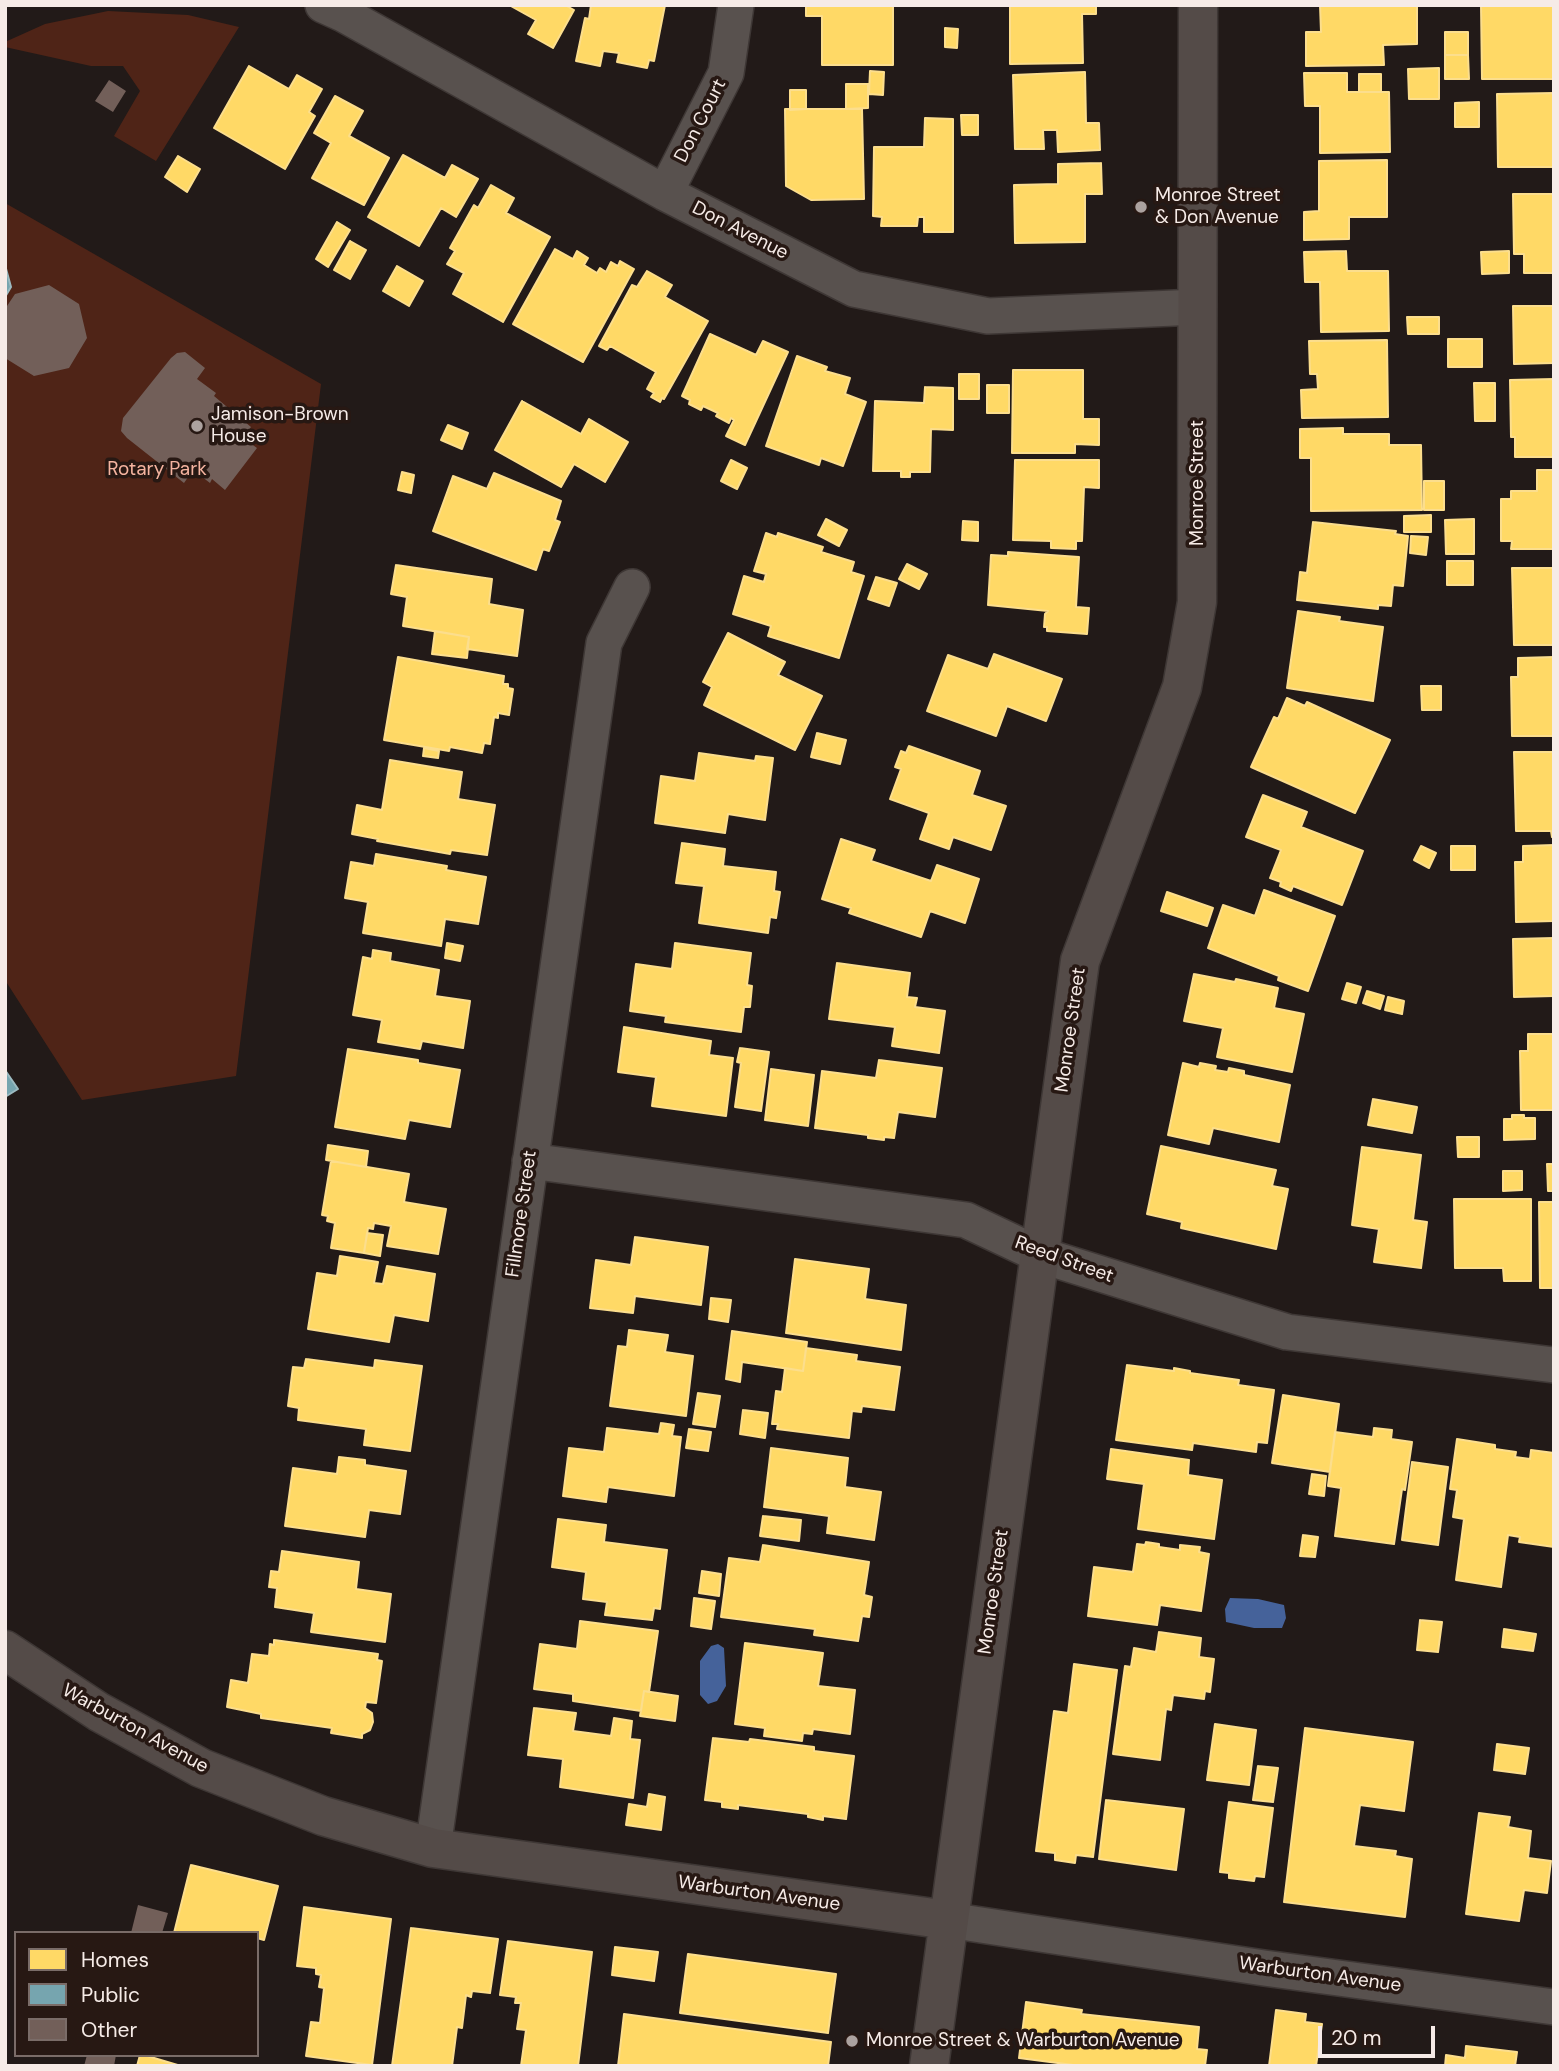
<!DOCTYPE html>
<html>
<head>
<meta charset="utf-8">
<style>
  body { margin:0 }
  #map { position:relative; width:1559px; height:2071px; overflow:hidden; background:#221a18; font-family:"DM Sans",sans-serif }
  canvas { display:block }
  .frame { position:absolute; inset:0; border:7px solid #f6ebe7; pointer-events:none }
  .legend { position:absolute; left:14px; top:1931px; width:245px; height:126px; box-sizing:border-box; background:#271813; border:2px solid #7a6c68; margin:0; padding:9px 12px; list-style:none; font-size:21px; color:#f6ebe7 }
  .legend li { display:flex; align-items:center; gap:14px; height:35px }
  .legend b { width:35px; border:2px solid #7a6c68 }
  .scale { position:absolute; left:1318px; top:2026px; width:117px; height:32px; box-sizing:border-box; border:4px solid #f6ebe7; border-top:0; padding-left:9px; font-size:21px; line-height:24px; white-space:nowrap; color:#f6ebe7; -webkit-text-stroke:5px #271813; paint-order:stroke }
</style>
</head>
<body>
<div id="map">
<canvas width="1559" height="2071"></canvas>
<div class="frame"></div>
<ul class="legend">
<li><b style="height:19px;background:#ffd966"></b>Homes</li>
<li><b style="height:19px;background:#76a5af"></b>Public</li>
<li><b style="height:19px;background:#725f59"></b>Other</li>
</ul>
<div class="scale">20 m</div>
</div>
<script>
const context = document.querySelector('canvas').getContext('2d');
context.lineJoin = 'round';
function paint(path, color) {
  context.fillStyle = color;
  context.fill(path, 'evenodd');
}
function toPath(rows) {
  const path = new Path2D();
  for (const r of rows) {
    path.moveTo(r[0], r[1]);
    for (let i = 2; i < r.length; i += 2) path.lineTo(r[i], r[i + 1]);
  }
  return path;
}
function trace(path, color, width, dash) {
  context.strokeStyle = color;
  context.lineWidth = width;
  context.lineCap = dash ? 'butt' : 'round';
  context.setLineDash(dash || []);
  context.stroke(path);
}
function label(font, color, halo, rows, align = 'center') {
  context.font = font + ' "DM Sans",sans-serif';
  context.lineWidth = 7;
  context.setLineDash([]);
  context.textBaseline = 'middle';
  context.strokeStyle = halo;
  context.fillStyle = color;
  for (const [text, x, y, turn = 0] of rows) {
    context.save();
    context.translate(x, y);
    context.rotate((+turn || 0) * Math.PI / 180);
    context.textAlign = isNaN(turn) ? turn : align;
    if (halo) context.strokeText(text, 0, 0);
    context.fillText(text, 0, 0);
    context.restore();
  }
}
paint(toPath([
  [108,11,188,15,239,27,156,161,114,136,140,91,123,66,91,66,5,47,5,42,45,24],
  [5,203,321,384,236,1076,82,1100,5,980]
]), '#4f2417');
paint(toPath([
  [1230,1598,1258,1599,1284,1605,1286,1618,1282,1628,1254,1628,1226,1622,1225,1609],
  [718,1644,724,1648,726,1686,717,1701,708,1704,700,1695,700,1661,711,1646]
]), '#45629a');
const homes = toPath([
  [509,5,565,5,574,10,553,48,528,34,536,20,509,5],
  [591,5,665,5,654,61,649,60,647,68,617,62,619,53,603,51,600,66,576,61,585,18,589,19,591,5],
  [806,5,893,5,893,65,822,65,822,16,806,16,806,5],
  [1010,5,1096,5,1096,14,1082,14,1083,63,1010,64,1010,5],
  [1320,5,1417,5,1417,44,1383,45,1384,65,1306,66,1306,32,1321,32,1320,5],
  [1481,5,1554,5,1554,79,1482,79,1481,5],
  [945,28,958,29,957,48,945,47,945,28],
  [1445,32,1468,32,1468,55,1445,55,1445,32],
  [1445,55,1468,55,1469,79,1445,79,1445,55],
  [249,66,289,89,297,75,322,89,309,112,315,116,285,169,214,128,249,66],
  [1439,68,1439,99,1409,99,1408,69,1439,68],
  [870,71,884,72,883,95,869,94,870,71],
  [1085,72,1086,123,1099,123,1100,150,1058,152,1057,130,1043,130,1044,149,1015,149,1013,75,1085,72],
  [1304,73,1347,73,1347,92,1389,92,1390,152,1320,153,1320,106,1305,106,1304,73],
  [1359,74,1381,74,1381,92,1359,92,1359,74],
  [846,84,868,84,868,108,846,109,846,84],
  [790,90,806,90,806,109,790,110,790,90],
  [1554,93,1554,167,1498,167,1497,94,1554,93],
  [335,96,363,111,349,136,389,158,364,205,312,178,331,143,314,133,335,96],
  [1479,102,1479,127,1455,127,1455,103,1479,102],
  [785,109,862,109,864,199,811,200,786,186,785,109],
  [961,115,978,115,978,135,962,135,961,115],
  [925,118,953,119,953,232,924,232,924,217,918,217,917,226,881,226,882,217,873,216,874,147,924,147,925,118],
  [403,155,445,178,452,165,478,179,456,217,441,208,419,246,368,217,403,155],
  [178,156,200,169,187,192,165,177,178,156],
  [1387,160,1387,217,1349,217,1349,239,1304,240,1304,212,1319,211,1319,161,1387,160],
  [1101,163,1102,194,1085,194,1085,242,1015,243,1014,185,1058,184,1058,164,1101,163],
  [491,185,514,198,506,213,550,237,503,322,453,294,464,273,447,264,455,251,450,248,474,205,478,208,491,185],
  [1513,194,1554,194,1554,273,1524,273,1524,254,1514,254,1513,194],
  [337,222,350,230,328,267,316,259,337,222],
  [350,241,366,250,350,279,334,270,350,241],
  [555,249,573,259,577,251,588,258,584,265,597,273,600,268,606,272,611,262,618,266,620,261,634,269,583,362,513,324,555,249],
  [1346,251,1347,271,1388,271,1389,331,1321,332,1320,282,1305,282,1304,252,1346,251],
  [1509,251,1509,273,1482,274,1481,252,1509,251],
  [397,266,423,281,409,306,383,291,397,266],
  [647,271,672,285,665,297,708,321,664,399,662,398,660,402,651,397,654,393,647,389,656,372,610,346,607,350,599,346,632,285,637,287,647,271],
  [1513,306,1554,306,1554,363,1514,364,1513,306],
  [1407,317,1439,317,1439,334,1408,334,1407,317],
  [710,334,756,355,763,341,788,352,745,445,726,436,734,420,731,418,729,423,716,416,718,413,703,406,701,410,689,404,690,400,682,396,710,334],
  [1448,339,1482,339,1482,367,1448,367,1448,339],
  [1387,340,1388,417,1302,418,1301,390,1318,389,1317,374,1310,374,1309,341,1387,340],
  [797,356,827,367,825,371,850,378,845,394,866,402,843,466,821,458,819,465,766,446,797,356],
  [1013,370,1083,370,1083,419,1099,419,1099,445,1075,444,1075,453,1012,453,1013,370],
  [959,374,979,374,979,399,959,399,959,374],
  [1554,379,1554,457,1515,457,1515,437,1511,437,1510,380,1554,379],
  [1474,383,1495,383,1495,421,1475,421,1474,383],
  [987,385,1009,385,1009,413,987,413,987,385],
  [925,387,953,388,953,430,931,429,930,472,910,472,910,477,901,477,901,471,873,471,875,401,924,403,925,387],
  [522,401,581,434,589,419,628,442,605,482,574,464,561,487,495,450,522,401],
  [448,425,468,433,462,449,441,440,448,425],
  [1343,428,1343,434,1389,434,1389,445,1421,445,1422,510,1311,511,1311,458,1300,458,1300,429,1343,428],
  [731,460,747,468,737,489,721,481,731,460],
  [1015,460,1099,460,1099,488,1084,487,1082,541,1076,541,1076,549,1051,548,1051,541,1013,540,1015,460],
  [1537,470,1554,470,1554,549,1511,549,1512,541,1501,541,1501,499,1511,499,1511,491,1537,491,1537,470],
  [402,472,414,475,411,493,398,490,402,472],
  [494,473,561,501,555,520,560,522,549,551,543,549,536,570,433,531,453,476,487,489,494,473],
  [1424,481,1444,481,1444,510,1424,510,1424,481],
  [1431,515,1431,532,1404,532,1404,516,1431,515],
  [826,519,847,530,839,546,818,535,826,519],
  [1474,519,1474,554,1446,554,1445,520,1474,519],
  [963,521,978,522,978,541,962,540,963,521],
  [1313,522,1396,531,1395,534,1408,536,1403,586,1393,585,1391,606,1378,605,1378,609,1297,600,1300,572,1307,573,1313,522],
  [766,533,777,537,778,533,823,547,821,552,854,562,851,572,864,576,839,658,768,636,771,626,733,614,744,576,764,582,766,574,754,571,766,533],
  [1411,536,1428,537,1426,555,1410,553,1411,536],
  [1008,552,1079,557,1076,607,1089,608,1087,634,1047,631,1047,627,1044,627,1045,614,1048,611,988,605,991,555,1008,556,1008,552],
  [1447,561,1473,561,1473,585,1447,585,1447,561],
  [907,564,927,574,919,589,899,579,907,564],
  [396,565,492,579,489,604,523,610,517,656,467,649,469,637,403,626,407,597,391,594,396,565],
  [1512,568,1554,568,1554,645,1514,645,1512,568],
  [876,577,897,583,889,606,868,599,876,577],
  [1298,611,1340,617,1339,621,1383,627,1373,701,1287,688,1298,611],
  [435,631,469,637,467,658,432,654,435,631],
  [728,633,785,662,778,675,822,696,795,750,704,705,712,687,703,682,728,633],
  [994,654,1062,679,1046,721,1007,706,996,736,927,711,948,655,988,669,994,654],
  [398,657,504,676,503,684,508,684,508,688,513,689,509,715,498,713,498,718,494,717,490,744,484,743,482,753,450,747,449,751,384,740,398,657],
  [1554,657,1554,736,1512,736,1511,677,1518,677,1518,658,1554,657],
  [1421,686,1441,686,1441,710,1422,710,1421,686],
  [1287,698,1305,706,1307,702,1390,740,1355,813,1251,767,1274,717,1278,719,1287,698],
  [817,733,846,740,840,764,811,757,817,733],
  [909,746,980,771,972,795,1006,806,991,850,953,837,949,849,920,839,929,813,890,799,901,769,895,767,901,751,906,753,909,746],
  [424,748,439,751,438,758,423,756,424,748],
  [1514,752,1554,752,1554,837,1552,837,1551,831,1516,831,1514,752],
  [699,753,755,761,756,756,773,758,765,820,728,814,725,833,655,823,661,776,695,781,699,753],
  [390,760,462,772,458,799,495,805,487,855,451,850,450,854,377,841,378,839,352,834,357,805,382,810,390,760],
  [1263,795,1307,812,1301,827,1363,851,1342,905,1293,886,1291,891,1280,886,1281,882,1270,878,1281,850,1246,837,1263,795],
  [841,839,875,850,871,861,931,881,937,865,979,879,965,923,930,911,921,937,849,913,851,908,822,899,841,839],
  [682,843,725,849,723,866,776,872,774,891,780,892,776,918,770,917,768,933,699,923,704,886,676,883,682,843],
  [1554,845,1554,921,1516,922,1515,862,1523,862,1523,846,1554,845],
  [1421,846,1436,853,1429,868,1414,860,1421,846],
  [1451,846,1475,846,1475,870,1451,870,1451,846],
  [376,854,447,866,446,870,486,877,478,924,445,919,441,946,363,933,368,902,345,898,351,862,374,866,376,854],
  [1264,890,1335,916,1308,991,1278,980,1279,976,1208,948,1223,905,1255,916,1264,890],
  [1167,892,1213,908,1207,926,1161,911,1167,892],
  [1554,938,1554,996,1514,997,1513,939,1554,938],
  [447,943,463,946,460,961,445,958,447,943],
  [675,943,751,953,747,985,752,986,750,1007,744,1007,741,1032,665,1022,666,1016,630,1011,636,964,672,969,675,943],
  [373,950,391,953,390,961,439,970,435,996,470,1001,463,1048,422,1041,420,1049,378,1042,382,1020,353,1015,363,957,372,959,373,950],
  [837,963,910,973,907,997,917,998,915,1007,945,1011,939,1053,892,1046,895,1027,829,1019,837,963],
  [1194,974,1235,982,1236,979,1278,988,1274,1008,1304,1014,1292,1072,1217,1057,1223,1028,1184,1021,1194,974],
  [1347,983,1361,987,1356,1003,1342,999,1347,983],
  [1367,991,1384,996,1380,1009,1363,1003,1367,991],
  [1388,997,1404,1001,1402,1014,1385,1010,1388,997],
  [624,1027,711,1041,709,1055,733,1058,726,1116,652,1106,656,1077,618,1072,624,1027],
  [1528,1034,1554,1034,1554,1110,1521,1110,1520,1051,1528,1051,1528,1034],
  [740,1048,769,1052,761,1111,735,1107,741,1063,737,1062,740,1048],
  [348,1049,418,1060,418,1063,460,1070,450,1127,409,1120,405,1139,335,1127,348,1049],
  [879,1060,942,1068,935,1117,898,1112,894,1138,884,1137,884,1140,868,1138,868,1135,815,1128,822,1071,876,1078,879,1060],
  [1183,1063,1199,1067,1200,1063,1216,1066,1215,1070,1228,1072,1229,1068,1244,1071,1244,1075,1290,1085,1279,1142,1213,1128,1209,1144,1168,1135,1183,1063],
  [771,1069,814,1075,808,1126,765,1120,771,1069],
  [1373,1099,1417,1107,1412,1133,1368,1125,1373,1099],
  [1512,1115,1524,1115,1524,1118,1535,1118,1535,1139,1504,1140,1504,1119,1512,1119,1512,1115],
  [1457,1137,1479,1137,1479,1157,1458,1157,1457,1137],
  [328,1145,368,1151,366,1167,326,1160,328,1145],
  [1161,1146,1276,1170,1272,1186,1288,1189,1276,1249,1181,1228,1182,1222,1147,1214,1161,1146],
  [1362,1147,1421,1155,1413,1220,1427,1222,1421,1268,1374,1262,1379,1229,1352,1225,1362,1147],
  [331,1161,409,1174,404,1202,446,1209,438,1254,387,1246,391,1226,374,1223,373,1229,368,1228,364,1253,331,1248,335,1223,327,1221,328,1216,322,1215,331,1161],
  [1547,1164,1554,1164,1554,1191,1548,1191,1547,1164],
  [1503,1171,1522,1171,1522,1190,1503,1191,1503,1171],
  [1454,1199,1531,1199,1531,1281,1504,1281,1503,1268,1455,1268,1454,1199],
  [1539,1202,1554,1202,1554,1288,1540,1288,1539,1202],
  [367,1233,383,1235,380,1256,364,1253,367,1233],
  [635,1237,708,1247,701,1305,635,1296,633,1313,590,1308,596,1260,631,1265,635,1237],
  [340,1256,378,1262,374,1283,383,1284,387,1266,435,1274,428,1321,394,1315,389,1342,308,1329,317,1273,337,1276,340,1256],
  [795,1259,869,1269,865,1299,906,1305,901,1350,786,1333,795,1259],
  [711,1298,731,1300,728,1322,709,1319,711,1298],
  [629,1330,668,1335,665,1352,693,1356,686,1416,610,1406,618,1346,627,1347,629,1330],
  [732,1331,807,1342,803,1371,742,1362,740,1382,726,1379,732,1331],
  [806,1348,857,1355,856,1361,900,1367,894,1410,862,1406,861,1412,852,1411,849,1438,777,1429,778,1424,772,1424,776,1391,782,1392,785,1368,803,1371,806,1348],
  [306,1359,374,1368,375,1360,422,1366,410,1451,364,1445,366,1429,298,1420,299,1408,288,1406,293,1367,304,1368,306,1359],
  [1127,1365,1174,1371,1174,1368,1190,1371,1190,1373,1239,1380,1238,1385,1274,1390,1267,1443,1257,1442,1256,1452,1193,1443,1192,1450,1116,1440,1127,1365],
  [698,1393,720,1396,715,1427,693,1424,698,1393],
  [1283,1395,1339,1404,1330,1472,1272,1463,1283,1395],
  [743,1410,768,1413,765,1438,740,1434,743,1410],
  [661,1423,674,1425,672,1436,681,1437,674,1496,608,1487,606,1502,563,1496,569,1448,604,1452,607,1428,659,1434,661,1423],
  [1374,1428,1392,1430,1391,1439,1412,1442,1405,1490,1402,1489,1394,1544,1335,1536,1341,1488,1328,1486,1335,1432,1373,1437,1374,1428],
  [689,1429,711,1432,708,1451,686,1448,689,1429],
  [1457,1439,1495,1445,1495,1449,1516,1452,1515,1457,1530,1459,1531,1450,1554,1453,1554,1547,1519,1542,1520,1537,1508,1535,1501,1587,1456,1580,1464,1519,1453,1517,1457,1490,1450,1489,1457,1439],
  [771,1448,848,1458,845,1487,881,1492,874,1540,827,1533,829,1516,764,1507,771,1448],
  [1111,1449,1189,1460,1188,1475,1222,1480,1214,1539,1138,1529,1144,1484,1107,1479,1111,1449],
  [339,1457,365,1460,365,1465,406,1471,400,1514,369,1510,365,1537,285,1526,293,1468,337,1474,339,1457],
  [1412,1462,1448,1467,1438,1545,1402,1540,1412,1462],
  [1312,1474,1326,1476,1324,1496,1309,1494,1312,1474],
  [763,1516,801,1520,799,1541,760,1536,763,1516],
  [558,1519,606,1525,604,1542,667,1550,660,1609,654,1608,652,1620,605,1615,607,1602,583,1599,586,1572,552,1567,558,1519],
  [1303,1535,1318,1537,1315,1557,1300,1556,1303,1535],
  [1146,1542,1159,1544,1159,1547,1180,1550,1180,1545,1200,1547,1199,1552,1209,1554,1201,1611,1160,1605,1157,1625,1088,1616,1094,1567,1133,1572,1137,1544,1145,1545,1146,1542],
  [763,1545,869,1562,864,1595,872,1597,869,1617,862,1616,858,1641,814,1635,815,1629,721,1617,729,1558,760,1562,763,1545],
  [282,1551,359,1562,356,1589,391,1594,385,1642,311,1632,314,1613,275,1607,277,1588,269,1587,271,1571,279,1572,282,1551],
  [702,1571,721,1574,719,1596,699,1593,702,1571],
  [694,1598,715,1601,711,1629,691,1626,694,1598],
  [1420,1620,1442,1622,1438,1652,1417,1650,1420,1620],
  [580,1621,658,1631,649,1692,644,1691,641,1711,573,1701,573,1694,534,1689,540,1644,577,1649,580,1621],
  [1504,1629,1536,1634,1533,1651,1502,1647,1504,1629],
  [1159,1632,1201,1638,1199,1657,1214,1659,1210,1692,1205,1691,1204,1699,1173,1695,1171,1710,1166,1709,1160,1760,1113,1754,1125,1666,1131,1667,1134,1648,1156,1652,1159,1632],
  [274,1640,378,1654,377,1660,382,1661,376,1703,366,1702,365,1708,372,1713,373,1722,370,1730,362,1734,362,1738,331,1733,332,1728,261,1718,261,1714,227,1707,231,1680,248,1683,252,1654,269,1656,270,1644,274,1645,274,1640],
  [745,1643,823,1653,818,1686,855,1690,850,1734,813,1729,812,1734,803,1733,802,1741,764,1736,765,1728,735,1724,745,1643],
  [1074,1664,1117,1670,1093,1857,1076,1855,1075,1863,1055,1860,1055,1853,1036,1851,1054,1711,1068,1713,1074,1664],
  [644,1691,678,1696,675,1721,640,1716,644,1691],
  [534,1708,576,1713,573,1731,611,1736,614,1718,632,1721,630,1739,640,1740,633,1798,560,1787,563,1759,528,1755,534,1708],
  [1215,1724,1256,1730,1249,1785,1207,1780,1215,1724],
  [1305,1728,1413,1742,1404,1811,1360,1805,1354,1846,1396,1851,1395,1856,1412,1859,1405,1917,1284,1902,1305,1728],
  [713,1738,749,1742,750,1739,814,1747,814,1751,854,1756,846,1819,823,1816,823,1820,808,1817,808,1814,738,1805,738,1809,722,1807,722,1802,705,1800,713,1738],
  [1497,1744,1529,1748,1525,1774,1494,1770,1497,1744],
  [1258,1766,1278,1768,1273,1802,1253,1800,1258,1766],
  [649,1794,665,1797,661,1830,626,1825,629,1804,647,1807,649,1794],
  [1106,1800,1184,1809,1176,1870,1099,1859,1106,1800],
  [1229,1802,1273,1808,1264,1877,1255,1876,1254,1881,1229,1878,1229,1873,1220,1872,1229,1802],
  [1479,1813,1510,1817,1508,1827,1531,1831,1528,1858,1551,1861,1547,1893,1524,1890,1519,1921,1466,1914,1479,1813],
  [191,1865,278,1886,264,1940,257,1938,257,1933,174,1933,191,1865],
  [304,1907,391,1919,372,2065,306,2056,311,2022,320,2023,324,1988,319,1987,321,1975,316,1974,316,1968,297,1966,304,1907],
  [411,1928,498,1939,490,1993,472,1991,471,1997,466,1995,462,2028,457,2027,452,2066,392,2066,411,1928],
  [508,1941,592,1952,578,2066,521,2066,526,2030,517,2029,521,2003,515,2003,516,1997,500,1995,508,1941],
  [615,1947,658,1952,654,1981,612,1975,615,1947],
  [688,1954,836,1974,828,2033,680,2013,688,1954],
  [1026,2002,1082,2010,1081,2014,1199,2027,1197,2049,1207,2050,1205,2066,1081,2066,1019,2058,1026,2002],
  [1276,2010,1306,2014,1305,2022,1322,2024,1316,2066,1269,2066,1276,2010],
  [624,2014,831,2042,828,2066,618,2066,624,2014],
  [1466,2046,1517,2052,1515,2066,1445,2066,1446,2055,1465,2058,1466,2046],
  [140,2055,144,2055,181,2066,137,2066,140,2055]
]);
paint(homes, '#ffd966');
trace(homes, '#fcde8d', 2);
const public = toPath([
  [5,265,11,287,5,297,5,265],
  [5,1070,18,1089,5,1097,5,1070]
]);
paint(public, '#76a5af');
trace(public, '#9cbac0', 2);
paint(toPath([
  [109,80,126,91,113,112,95,101],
  [49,285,79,304,87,338,69,368,34,376,5,358,5,309,15,294],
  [185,352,205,368,197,379,216,393,214,396,251,427,243,438,257,448,225,490,212,479,210,483,193,470,184,483,127,438,121,431,123,418,171,358,177,353],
  [138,1905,168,1913,162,1933,131,1933],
  [87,2055,116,2055,114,2066,84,2066]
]), '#725f59');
const street = toPath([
  [323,5,343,14,665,193,854,289,988,316,1198,307],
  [665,193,726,73,736,5],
  [530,1161,966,1220,1040,1255,1287,1332,1554,1365],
  [433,1848,604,643,632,587],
  [948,1920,1264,1968,1554,2007]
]);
const secondary = toPath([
  [5,1650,99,1712,201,1768,323,1816,433,1848,948,1920],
  [929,2066,1080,961,1182,687,1197,602,1198,5]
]);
trace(street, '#3e3735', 38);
trace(secondary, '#3e3735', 41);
trace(street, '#58514e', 35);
trace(secondary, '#544b48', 38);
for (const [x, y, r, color] of [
  [1141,207,7,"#aca29f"],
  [197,426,7,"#aca29f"],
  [852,2041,7,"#aca29f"]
]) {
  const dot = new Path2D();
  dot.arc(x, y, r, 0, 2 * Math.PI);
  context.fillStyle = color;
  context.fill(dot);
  trace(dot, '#271813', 2.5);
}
label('19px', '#f6ebe7', '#271813', [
  ["Don Court",701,121,-63],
  ["Don Avenue",740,231,27],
  ["Monroe Street",1198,483,-90],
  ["Monroe Street",1071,1030,-82],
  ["Fillmore Street",522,1214,-82],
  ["Reed Street",1064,1260,20],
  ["Monroe Street",994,1592,-82],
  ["Warburton Avenue",135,1729,29],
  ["Warburton Avenue",759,1894,8],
  ["Warburton Avenue",1320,1975,8]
]);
label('19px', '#f6ebe7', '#271813', [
  ["Monroe Street",1155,196],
  ["& Don Avenue",1155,218],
  ["Jamison-Brown",211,415],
  ["House",211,437],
  ["Monroe Street & Warburton Avenue",866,2041]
], 'left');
label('19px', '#f5b4a0', '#271813', [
  ["Rotary Park",157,470]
]);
</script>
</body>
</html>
